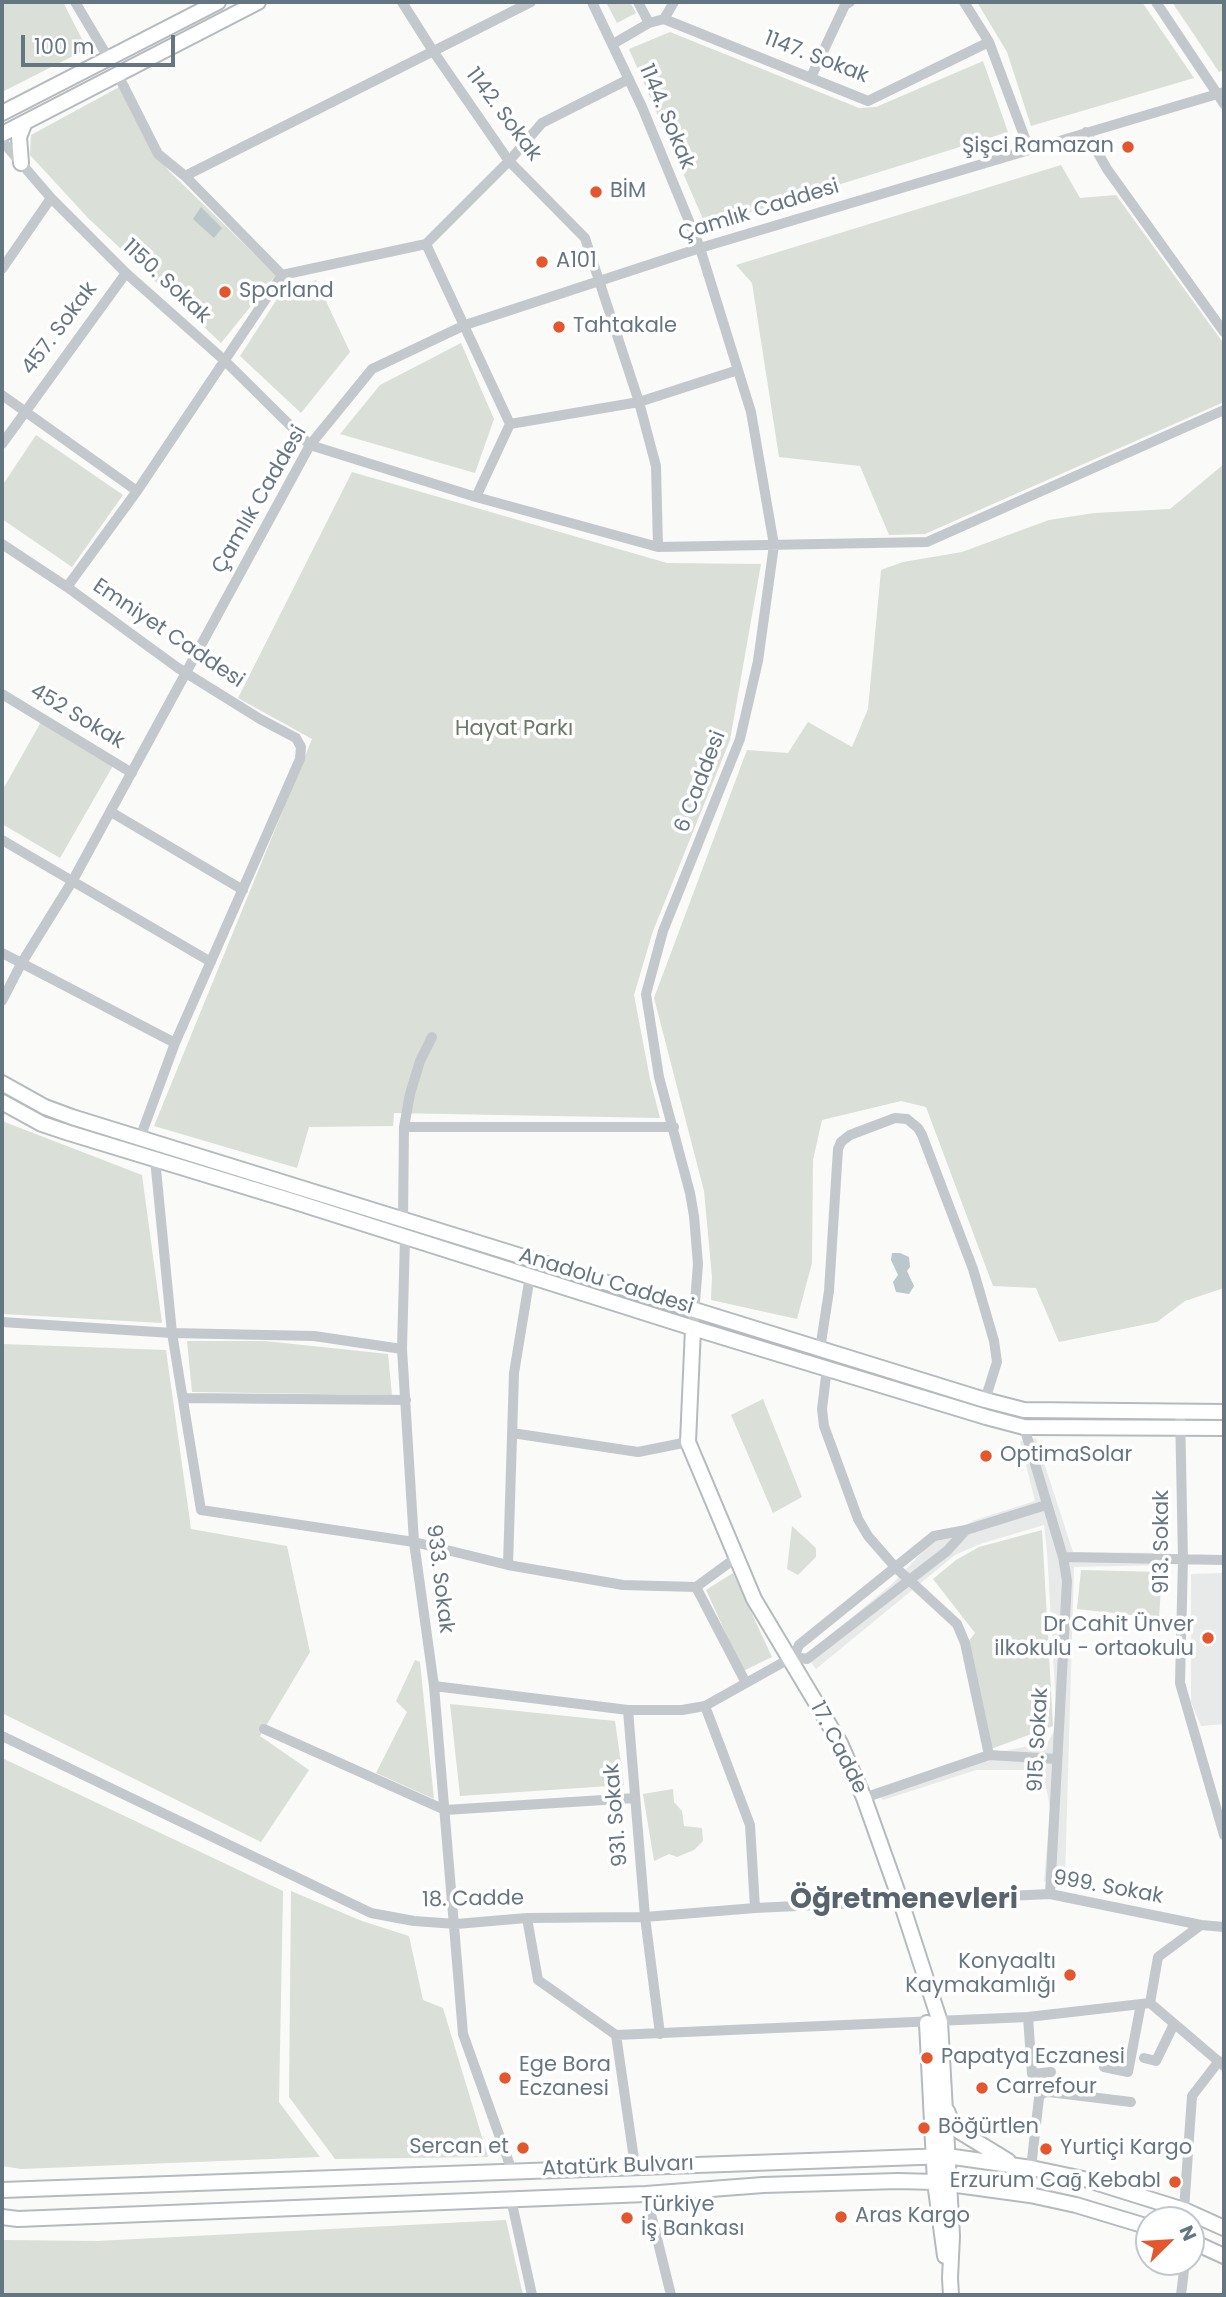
<!DOCTYPE html>
<html>
<head>
<meta charset="utf-8">
<style>
  body { margin:0 }
  #map { position:relative; width:1226px; height:2297px; overflow:hidden; background:#fafaf8; font-family:Poppins,sans-serif }
  canvas { display:block }
  .frame { position:absolute; inset:0; border:4px solid #657683; pointer-events:none }
  .north { position:absolute; left:1135px; top:2206px; width:70px; height:70px; box-sizing:border-box; background:#fff; border:2px solid #c1c8cd; border-radius:50%; rotate:66deg; font-size:19px; font-weight:700; line-height:28px; text-align:center; color:#657683 }
  .north::after { content:''; display:block; margin:auto; width:24px; height:32px; background:#e4572e; clip-path:polygon(50% 0,100% 100%,50% 72%,0 100%) }
  .scale { position:absolute; left:21px; top:35px; width:154px; height:32px; box-sizing:border-box; border:4px solid #657683; border-top:0; padding-left:9px; font-size:21px; line-height:24px; white-space:nowrap; color:#657683; -webkit-text-stroke:5px #fff; paint-order:stroke }
</style>
</head>
<body>
<div id="map">
<canvas width="1226" height="2297"></canvas>
<div class="frame"></div>
<div class="north">N</div>
<div class="scale">100 m</div>
</div>
<script>
const context = document.querySelector('canvas').getContext('2d');
context.lineJoin = 'round';
function paint(path, color) {
  context.fillStyle = color;
  context.fill(path, 'evenodd');
}
function toPath(rows) {
  const path = new Path2D();
  for (const r of rows) {
    path.moveTo(r[0], r[1]);
    for (let i = 2; i < r.length; i += 2) path.lineTo(r[i], r[i + 1]);
  }
  return path;
}
function trace(path, color, width, dash) {
  context.strokeStyle = color;
  context.lineWidth = width;
  context.lineCap = dash ? 'butt' : 'round';
  context.setLineDash(dash || []);
  context.stroke(path);
}
function label(font, color, halo, rows, align = 'center') {
  context.font = font + ' Poppins,sans-serif';
  context.lineWidth = 7;
  context.setLineDash([]);
  context.textBaseline = 'middle';
  context.strokeStyle = halo;
  context.fillStyle = color;
  for (const [text, x, y, turn = 0] of rows) {
    context.save();
    context.translate(x, y);
    context.rotate((+turn || 0) * Math.PI / 180);
    context.textAlign = isNaN(turn) ? turn : align;
    if (halo) context.strokeText(text, 0, 0);
    context.fillText(text, 0, 0);
    context.restore();
  }
}
paint(toPath([
  [1036,1438,1073,1552,1167,1553,1167,1565,1074,1567,1065,1878,1044,1882,1050,1808,1044,1776,1024,1770,976,1770,883,1800,875,1790,934,1769,1009,1750,1048,1742,1057,1725,1047,1551,1044,1525,980,1544,955,1555,816,1669,806,1655,891,1585,932,1542,975,1520,1035,1501,1020,1441],
  [1224,1573,1224,1724,1201,1726,1191,1702,1191,1574]
]), '#e8e9e9');
paint(toPath([
  [2,2,63,2,87,49,2,92],
  [606,2,630,2,636,13,617,23],
  [977,2,1142,2,1194,78,1031,126,1007,52],
  [1172,2,1224,2,1224,70,1219,72],
  [670,32,859,108,876,107,983,61,1008,132,706,226,629,49],
  [121,86,156,154,169,171,276,275,221,343,88,218,30,155,31,135],
  [1061,165,1080,198,1116,195,1224,344,1224,402,925,534,889,535,860,466,779,457,752,283,736,265],
  [316,280,350,352,301,413,240,356,281,293],
  [461,343,494,419,475,473,340,434,380,385],
  [36,435,123,495,72,567,2,519,2,486],
  [1224,464,1224,1288,1185,1301,1157,1322,1059,1342,1036,1288,993,1286,926,1107,901,1101,822,1120,813,1160,812,1263,797,1319,711,1300,712,1277,704,1191,654,998,747,750,788,753,808,722,852,747,868,709,881,570,903,562,962,552,1049,520,1094,513,1170,509],
  [352,472,667,563,761,564,730,740,653,931,634,995,650,1079,660,1118,394,1113,393,1126,309,1127,297,1168,154,1126,312,739,238,698],
  [41,722,114,764,60,858,2,824,2,791],
  [2,1121,142,1175,162,1323,2,1314],
  [187,1341,265,1341,388,1354,392,1395,192,1392],
  [2,1344,166,1350,191,1529,287,1546,310,1652,260,1736,309,1770,261,1842,2,1713],
  [763,1399,802,1497,773,1513,731,1415],
  [792,1526,816,1548,816,1557,798,1575,787,1569],
  [1042,1530,1053,1726,991,1749,968,1642,975,1633,933,1579,956,1560,979,1547],
  [1081,1570,1162,1572,1159,1618,1077,1609],
  [733,1573,772,1657,743,1671,706,1590],
  [415,1660,420,1662,434,1799,376,1773,407,1712,396,1701],
  [450,1704,615,1721,624,1785,460,1796],
  [2,1758,283,1891,279,2102,320,2157,21,2169,2,2166],
  [673,1789,674,1802,682,1811,684,1826,702,1828,703,1841,694,1850,677,1857,669,1854,654,1861,643,1794],
  [291,1891,362,1921,409,1936,423,2000,443,2008,488,2157,335,2159,289,2097],
  [506,2220,523,2295,2,2295,2,2240,97,2241]
]), '#dadfd7');
paint(toPath([
  [201,207,222,228,214,238,193,219],
  [892,1253,900,1253,909,1257,910,1267,907,1271,914,1286,909,1294,896,1292,893,1282,898,1275,891,1260]
]), '#bbc7cb');
const major = toPath([
  [2,113,218,2],
  [2,134,258,2],
  [21,163,19,137,25,122],
  [2,1083,45,1107,72,1117,985,1400,1024,1410,1224,1412],
  [2,1102,42,1124,69,1133,289,1200,693,1328,986,1417,1024,1427,1224,1428],
  [693,1328,688,1442,754,1599,840,1743,864,1798,901,1902,940,2022,952,2236,950,2278,951,2295],
  [927,2023,935,2182,945,2256],
  [947,2111,954,2128,1008,2161],
  [2,2190,947,2156,1031,2168,1088,2180,1184,2210,1224,2228],
  [2,2217,18,2219,646,2194,763,2185,898,2181,935,2182,1030,2195,1076,2205,1149,2227],
  [1191,2241,1224,2256]
]);
trace(major, '#b5babe', 18);
trace(toPath([
  [75,2,109,59],
  [402,2,433,51,509,161,585,238,639,402,656,466,658,547],
  [592,2,642,107,700,248,751,412,774,545,758,661,740,739,663,931,646,994,659,1077,690,1193,694,1216,698,1264,693,1328],
  [638,2,649,23],
  [964,2,989,42,1029,149],
  [1156,2,1224,104],
  [664,19,868,101,989,42],
  [613,44,649,23,664,19,674,2],
  [118,75,158,154,185,176,282,275],
  [811,77,845,5,850,2],
  [1086,132,1107,169,1224,332],
  [2,141,51,198,126,273,224,360,310,445,476,497,658,547,927,542,1224,410],
  [185,176,531,2],
  [426,244,510,424,476,497],
  [2,269,51,198],
  [2,395,137,491],
  [510,424,639,402,738,370],
  [2,444,126,273],
  [2,544,67,587,178,668,260,719,296,738,301,747,300,759,175,1043,140,1138],
  [67,587,137,491,282,275,426,244,509,161,542,123,629,79],
  [2,694,132,773],
  [111,812,243,890],
  [2,840,211,962],
  [2,953,175,1043],
  [2,1001,21,964,73,880,310,445,372,369,465,325,700,248,1224,92],
  [404,1127,674,1127],
  [155,1159,172,1333,201,1510,414,1542,508,1565,623,1585,696,1587,737,1557],
  [403,1220,404,1127,410,1094,420,1061,432,1037],
  [405,1238,402,1349,414,1542,434,1686,463,2034,512,2171],
  [2,1322,172,1333,314,1336,402,1349],
  [820,1349,829,1291,838,1149,841,1142,850,1135,895,1118,907,1119,918,1128,922,1135,973,1269,994,1341,997,1362,985,1400],
  [827,1368,822,1409,824,1426,858,1519,868,1536,895,1567,957,1624,965,1643,989,1755],
  [185,1398,406,1400],
  [1180,1412,1183,1559,1180,1683,1224,1835],
  [1024,1427,1063,1557,1067,1581,1050,1894],
  [512,1433,638,1452,688,1442],
  [1063,1557,1224,1560],
  [508,1565,514,1373,530,1276],
  [696,1587,746,1683],
  [794,1657,799,1645,934,1536,966,1530,1046,1505],
  [434,1686,628,1710,682,1710,705,1706,789,1659,794,1657,807,1659,947,1551,966,1530],
  [705,1706,750,1825,755,1908],
  [628,1710,645,1917,660,2034],
  [264,1729,445,1810,635,1798],
  [2,1736,371,1913,414,1921,456,1924,527,1918,645,1917,755,1908,1050,1894,1201,1925,1224,1927],
  [864,1798,989,1755,1057,1759],
  [527,1918,538,1980,616,2035,1028,2017,1150,2003,1224,2066],
  [1150,2003,1158,1957,1201,1925],
  [1028,2017,1032,2074,1051,2072],
  [616,2035,635,2166],
  [1144,2058,1156,2061,1174,2024],
  [1104,2067,1128,2072,1141,2004],
  [1031,2168,1039,2098,1042,2093,1049,2092,1131,2102],
  [646,2194,671,2295],
  [511,2199,532,2295],
  [1184,2210,1192,2096,1219,2061],
  [1181,2295,1185,2262]
]), '#c3c8cc', 10);
trace(major, '#fff', 14);
for (const [x, y, r, color] of [
  [1128,147,7,"#e4572e"],
  [596,192,7,"#e4572e"],
  [542,262,7,"#e4572e"],
  [225,292,7,"#e4572e"],
  [559,327,7,"#e4572e"],
  [986,1456,7,"#e4572e"],
  [1208,1638,7,"#e4572e"],
  [1070,1975,7,"#e4572e"],
  [927,2058,7,"#e4572e"],
  [505,2078,7,"#e4572e"],
  [982,2088,7,"#e4572e"],
  [924,2128,7,"#e4572e"],
  [523,2148,7,"#e4572e"],
  [1046,2149,7,"#e4572e"],
  [1175,2182,7,"#e4572e"],
  [841,2217,7,"#e4572e"],
  [627,2218,7,"#e4572e"]
]) {
  const dot = new Path2D();
  dot.arc(x, y, r, 0, 2 * Math.PI);
  context.fillStyle = color;
  context.fill(dot);
  trace(dot, '#fff', 2.5);
}
label('21px', '#657683', '#fff', [
  ["1147. Sokak",816,58,21],
  ["1142. Sokak",503,115,53],
  ["1144. Sokak",666,117,67],
  ["Çamlık Caddesi",759,211,-17],
  ["1150. Sokak",166,282,43],
  ["457. Sokak",60,329,-53],
  ["Çamlık Caddesi",260,500,-60],
  ["Emniyet Caddesi",168,634,34],
  ["452 Sokak",77,717,31],
  ["6 Caddesi",701,782,-69],
  ["Anadolu Caddesi",606,1282,17],
  ["913. Sokak",1163,1542,-90],
  ["933. Sokak",439,1579,83],
  ["915. Sokak",1039,1740,-87],
  ["17. Cadde",838,1748,63],
  ["931. Sokak",617,1815,-95],
  ["999. Sokak",1108,1888,10],
  ["18. Cadde",473,1900,-1],
  ["Atatürk Bulvarı",618,2167,-2]
]);
label('21px', '#657683', '#fff', [
  ["Şişci Ramazan",1114,147,"right"],
  ["BİM",610,192],
  ["A101",556,262],
  ["Sporland",239,292],
  ["Tahtakale",573,327],
  ["OptimaSolar",1000,1456],
  ["Dr Cahit Ünver",1194,1626,"right"],
  ["ilkokulu - ortaokulu",1194,1650,"right"],
  ["Konyaaltı",1056,1963,"right"],
  ["Kaymakamlığı",1056,1987,"right"],
  ["Papatya Eczanesi",941,2058],
  ["Ege Bora",519,2066],
  ["Eczanesi",519,2090],
  ["Carrefour",996,2088],
  ["Böğürtlen",938,2128],
  ["Sercan et",509,2148,"right"],
  ["Yurtiçi Kargo",1060,2149],
  ["Erzurum Caḡ KebabI",1161,2182,"right"],
  ["Türkiye",641,2206],
  ["İş Bankası",641,2230],
  ["Aras Kargo",855,2217]
], 'left');
label('21px', '#687a64', '#fff', [
  ["Hayat Parkı",514,730]
]);
label('bold 28px', '#57646e', '#fff', [
  ["Öğretmenevleri",904,1901]
]);
</script>
</body>
</html>
